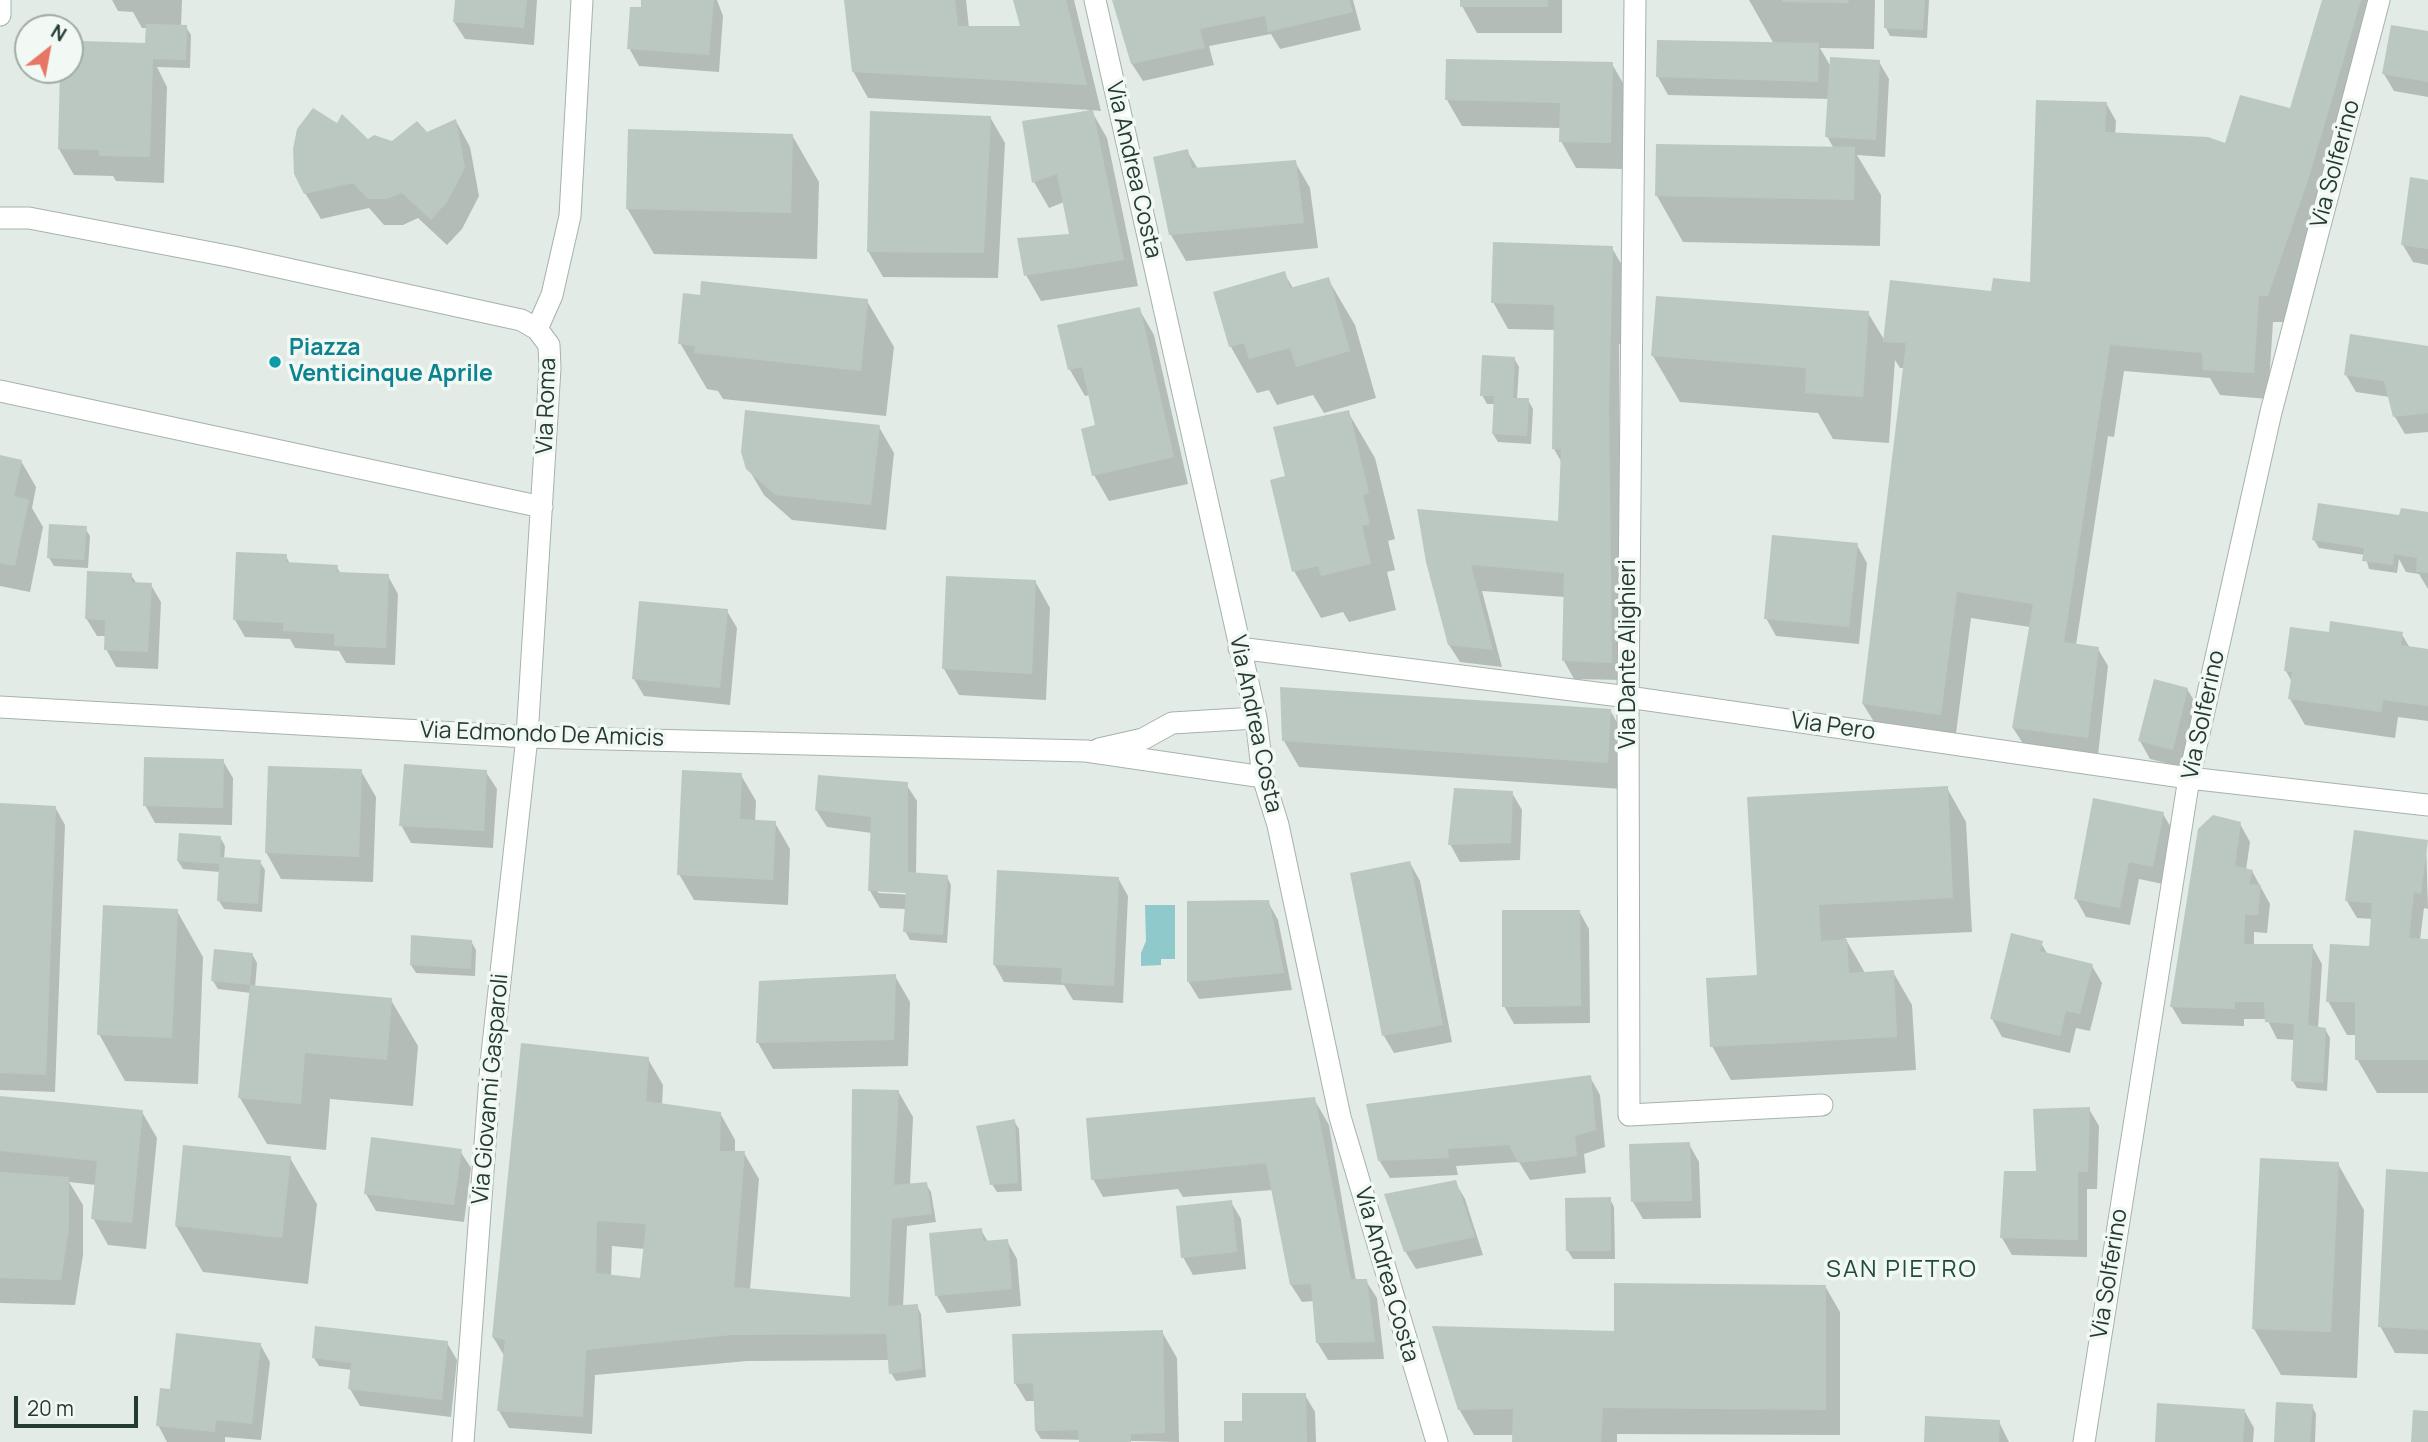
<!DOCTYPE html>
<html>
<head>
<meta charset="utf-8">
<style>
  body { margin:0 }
  #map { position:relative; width:2428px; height:1442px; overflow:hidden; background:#e2ebe6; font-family:Manrope,sans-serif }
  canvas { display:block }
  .north { position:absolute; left:14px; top:14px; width:70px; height:70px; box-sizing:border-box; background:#f2f8f4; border:2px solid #a0aca6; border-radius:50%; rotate:31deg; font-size:19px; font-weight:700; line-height:28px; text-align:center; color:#243b32 }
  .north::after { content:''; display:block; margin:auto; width:24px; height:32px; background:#e67765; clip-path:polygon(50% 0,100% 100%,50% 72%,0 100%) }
  .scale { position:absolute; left:14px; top:1396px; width:124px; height:32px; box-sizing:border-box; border:4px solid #243b32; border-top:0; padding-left:9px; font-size:21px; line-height:24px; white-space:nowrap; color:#243b32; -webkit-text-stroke:5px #f2f8f4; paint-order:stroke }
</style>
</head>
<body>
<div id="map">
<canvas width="2428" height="1442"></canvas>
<div class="north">N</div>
<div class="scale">20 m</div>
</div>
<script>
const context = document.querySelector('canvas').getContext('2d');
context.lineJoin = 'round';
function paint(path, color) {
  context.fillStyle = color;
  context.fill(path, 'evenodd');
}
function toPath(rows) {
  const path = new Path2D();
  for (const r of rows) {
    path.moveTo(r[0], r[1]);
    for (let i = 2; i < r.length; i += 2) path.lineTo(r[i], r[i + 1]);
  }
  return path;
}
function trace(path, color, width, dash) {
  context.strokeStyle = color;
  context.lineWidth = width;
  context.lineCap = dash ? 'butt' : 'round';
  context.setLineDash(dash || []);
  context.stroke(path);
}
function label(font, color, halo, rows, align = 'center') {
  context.font = font + ' Manrope,sans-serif';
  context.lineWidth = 7;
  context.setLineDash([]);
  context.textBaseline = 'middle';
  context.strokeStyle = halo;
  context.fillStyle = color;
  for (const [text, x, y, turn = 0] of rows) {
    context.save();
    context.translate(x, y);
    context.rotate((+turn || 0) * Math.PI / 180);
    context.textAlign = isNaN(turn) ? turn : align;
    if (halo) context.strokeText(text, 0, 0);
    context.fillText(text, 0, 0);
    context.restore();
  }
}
paint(toPath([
  [1145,905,1175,905,1175,959,1161,959,1161,965,1141,966,1141,953,1146,941]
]), '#8fc9cc');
paint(toPath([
  [112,0,182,0,181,27,186,27,191,35,190,68,157,67,167,87,164,183,116,181,113,176,74,175,59,149,62,70,70,70,70,61,147,49,148,28,142,28,133,12,118,11],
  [456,0,537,0,534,45,465,39,454,22],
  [643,0,717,0,723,16,719,72,639,66,629,48],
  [846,0,966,0,969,28,1023,27,1016,0,1074,0,1101,111,1091,110,1107,138,1138,286,1041,301,1026,275,1071,236,1064,202,1049,208,1034,182,1024,123,1091,110,868,98,853,71],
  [1114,0,1353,0,1361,30,1280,49,1271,34,1209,46,1214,65,1143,81,1132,64],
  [1462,0,1562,0,1562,33,1477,33,1462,6],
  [1749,0,1875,0,1874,49,1820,48,1831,67,1879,62,1889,79,1885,157,1857,155,1881,195,1880,246,1683,242,1657,196,1834,149,1827,136,1829,99,1668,95,1658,77,1774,44],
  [1886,0,1929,0,1927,38,1890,36,1886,28],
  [2323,0,2383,0,2324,201,2283,322,2273,322,2268,399,2220,395,2210,378,2124,371,2114,437,2108,436,2076,645,2098,649,2108,666,2098,755,2024,745,2013,728,2030,627,1971,618,1955,741,1879,730,1863,704,1905,368,1900,368,1895,360,1889,443,1833,439,1818,413,1680,402,1653,356,1868,313,1885,341,1993,293,2032,284,2106,103,2116,121,2115,135,2224,144,2291,110],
  [2428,33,2428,97,2394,91,2384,74],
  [1612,64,1627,90,1625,169,1576,168,1561,141,1561,128,1462,126,1447,100],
  [990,117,1005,143,998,278,883,277,868,251],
  [456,121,470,147,479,196,462,229,447,245,418,218,403,225,384,225,369,208,321,219,305,193,367,141,392,143,427,134],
  [792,135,819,182,817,259,654,254,627,208],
  [1187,151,1198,169,1295,162,1310,188,1318,248,1186,261,1171,235],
  [2428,182,2428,265,2413,262,2403,245],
  [1612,248,1627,274,1624,344,1619,344,1619,543,1624,552,1621,680,1574,679,1564,661,1565,597,1482,591,1502,667,1460,662,1449,645,1428,561,1560,522,1562,463,1554,449,1556,330,1508,329,1493,302],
  [1284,273,1293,288,1328,279,1355,325,1376,398,1324,413,1313,395,1277,405,1269,390,1257,393,1231,347,1215,293],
  [867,301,894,347,886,416,723,399,718,391,707,389,680,343],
  [1139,309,1154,335,1188,484,1109,501,1094,475,1097,427,1090,395,1085,396,1070,370,1060,326],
  [2428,348,2428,432,2405,434,2395,417,2390,397,2356,392,2346,375],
  [1514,358,1519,367,1517,399,1528,400,1533,409,1531,444,1498,442,1493,434,1495,404,1487,404,1482,395],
  [1348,412,1375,458,1395,539,1388,541,1395,570,1387,572,1396,610,1349,622,1343,612,1321,618,1294,571,1287,478],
  [879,427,894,453,886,530,792,520,764,495,748,468],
  [0,457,21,461,36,487,32,508,43,527,30,592,0,586],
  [2428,514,2428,589,2419,574,2406,572,2399,559,2397,573,2369,569,2365,555,2319,548,2314,540,2398,517],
  [85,528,90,536,88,568,54,566,49,558],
  [1857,545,1867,563,1859,644,1776,636,1766,618],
  [286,556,290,564,336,566,341,574,388,576,398,594,395,665,346,663,339,651,295,648,290,639,245,637,235,620],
  [131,575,137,584,151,585,161,602,158,669,116,667,106,649,106,636,97,636,86,618],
  [1035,581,1050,608,1046,700,959,695,944,669],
  [727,611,737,628,730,705,644,696,634,679],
  [2401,633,2410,648,2428,650,2428,721,2398,717,2395,738,2305,725,2290,699,2292,682,2286,671,2330,634],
  [2187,689,2198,707,2182,767,2150,759,2140,741],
  [1610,710,1625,737,1622,789,1299,767,1284,741],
  [223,761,233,778,232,825,155,823,145,805],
  [361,771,376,797,373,882,281,879,266,852],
  [486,772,497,789,493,848,411,843,401,825],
  [741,775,756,801,755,822,775,823,790,849,788,905,694,900,679,874],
  [906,784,917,801,916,875,947,877,951,885,947,943,910,940,905,931,906,909,880,908,870,891,872,833,827,827,816,810],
  [878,890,915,891,915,895,878,893],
  [1947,788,1966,822,1972,932,1845,938,1865,973,1893,972,1912,1005,1916,1070,1731,1080,1712,1046,1759,976,1749,799],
  [1512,793,1522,810,1520,860,1460,862,1450,844],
  [0,805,55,807,65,825,55,1092,0,1090],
  [2163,814,2173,831,2163,884,2139,879,2130,925,2086,917,2076,899],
  [2240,824,2250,842,2246,870,2252,871,2270,904,2267,933,2254,932,2254,946,2312,946,2322,964,2318,1029,2325,1029,2330,1038,2327,1091,2297,1088,2292,1080,2295,1040,2277,1039,2267,1019,2244,1019,2244,1026,2182,1024,2172,1007],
  [220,837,225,846,224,860,260,862,265,870,262,912,224,909,219,901,220,872,183,869,178,861],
  [2426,841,2428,909,2424,908,2420,940,2428,941,2428,1093,2377,1093,2357,1059,2357,1035,2347,1035,2328,1001,2373,948,2373,919,2357,918,2347,901],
  [1410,863,1420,881,1452,1042,1394,1053,1384,1036,1352,874],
  [1118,878,1128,896,1123,1003,1073,1000,1064,985,1004,982,994,964],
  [1268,902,1278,920,1292,990,1199,999,1188,981],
  [177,911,203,957,198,1084,125,1081,99,1034],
  [1579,911,1589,929,1590,1023,1514,1024,1504,1006],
  [471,941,476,950,475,976,416,973,411,965],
  [2041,943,2048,955,2092,966,2102,983,2090,1031,2076,1028,2070,1053,2002,1037,1992,1019],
  [252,954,257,963,255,988,391,1000,418,1046,413,1106,330,1099,326,1150,267,1144,240,1098,251,993,218,989,213,981],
  [895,976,910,1002,908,1066,773,1069,758,1043],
  [648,1059,663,1085,662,1105,720,1113,735,1140,735,1153,744,1153,759,1179,750,1290,852,1299,898,1091,913,1117,910,1185,926,1184,931,1192,936,1222,907,1226,903,1307,917,1306,921,1314,926,1377,896,1381,891,1373,891,1360,747,1361,595,1375,592,1434,509,1428,499,1411,505,1357,493,1337],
  [612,1246,645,1249,642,1280,611,1277],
  [1590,1077,1600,1095,1605,1147,1584,1154,1586,1173,1530,1180,1519,1162,1456,1166,1458,1175,1390,1178,1379,1160],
  [0,1098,142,1112,157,1138,146,1249,108,1245,93,1218,96,1185,69,1182,83,1205,83,1255,75,1305,0,1303],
  [1314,1099,1329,1125,1356,1281,1366,1281,1377,1298,1384,1359,1328,1360,1317,1342,1314,1301,1302,1302,1291,1285,1273,1190,1183,1197,1178,1189,1103,1197,1093,1179],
  [2089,1109,2099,1126,2097,1189,2087,1189,2087,1257,2012,1255,2002,1238,2038,1172],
  [1014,1121,1019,1129,1022,1191,997,1192,992,1184],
  [1689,1144,1699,1162,1701,1218,1643,1219,1633,1202],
  [460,1151,471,1168,464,1222,376,1211,366,1194],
  [290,1158,317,1204,308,1284,203,1272,176,1226],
  [2338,1164,2364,1210,2357,1378,2281,1375,2254,1329],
  [2428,1174,2428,1354,2395,1353,2380,1326],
  [1455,1182,1465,1199,1483,1255,1416,1269,1405,1251],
  [1610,1199,1614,1207,1615,1259,1573,1259,1568,1251],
  [1231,1202,1241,1219,1246,1269,1193,1275,1183,1257],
  [981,1230,988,1242,1007,1241,1017,1259,1021,1306,947,1313,937,1296],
  [1825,1286,1840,1312,1840,1435,1617,1434,1617,1442,1514,1442,1514,1435,1474,1435,1459,1409,1616,1333],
  [1162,1332,1177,1358,1179,1442,1041,1439,1036,1431,1035,1401,1026,1401,1015,1383],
  [447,1343,457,1360,451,1417,360,1406,350,1389,352,1370,319,1366,314,1358],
  [260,1344,270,1362,261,1440,225,1437,225,1442,167,1442,158,1425,171,1391],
  [1305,1395,1315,1412,1316,1442,1226,1442,1244,1422],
  [2312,1406,2316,1414,2315,1442,2276,1442],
  [2244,1410,2254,1428,2253,1442,2157,1442],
  [1999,1422,2009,1442,1926,1442]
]), '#0003');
paint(toPath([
  [455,0,527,0,524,28,453,22],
  [641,0,714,0,709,55,627,49,630,7,641,7],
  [844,0,955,0,958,26,1020,26,1013,0,1066,0,1087,85,852,72],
  [1112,0,1349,0,1353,12,1268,32,1265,16,1200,29,1205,48,1131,64],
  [1460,0,1548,0,1548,7,1460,7],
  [1782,0,1849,0,1848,3,1782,2],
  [1884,0,1925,0,1923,30,1884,28],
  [2322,0,2361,0,2310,174,2268,296,2259,296,2254,373,2203,370,2202,353,2110,345,2064,642,2099,647,2088,738,2012,728,2033,604,1957,592,1941,715,1862,704,1906,343,1883,342,1890,280,1991,291,1993,278,2030,282,2036,100,2107,102,2105,132,2208,137,2225,143,2240,95,2290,108],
  [146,24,187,25,186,60,153,59,150,157,99,156,99,150,58,149,60,70,70,70,70,59,82,59,82,41,145,43],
  [2391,25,2428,31,2428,82,2382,74],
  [1657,40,1819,43,1818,82,1656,77],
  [1830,57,1880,60,1876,140,1825,137],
  [1446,59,1613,62,1611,143,1559,142,1560,103,1445,100],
  [313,108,337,123,342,114,368,139,374,135,392,141,417,121,427,132,456,119,465,168,447,202,431,220,402,193,387,199,368,199,353,183,304,194,294,174,293,149,297,129],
  [1093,110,1124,260,1024,276,1017,238,1069,234,1057,174,1032,183,1022,121],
  [870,111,991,116,984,253,867,252],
  [628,129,793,134,791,213,626,209],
  [1656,144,1855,147,1854,200,1655,196],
  [1188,149,1192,168,1296,160,1304,223,1169,235,1153,157],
  [2410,177,2428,180,2428,249,2401,245],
  [1493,242,1613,246,1609,408,1612,663,1562,661,1564,573,1471,565,1493,650,1448,645,1426,562,1417,509,1558,521,1561,450,1552,449,1554,305,1491,303],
  [1285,271,1290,288,1329,277,1350,351,1296,367,1290,348,1249,359,1244,343,1229,347,1213,292],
  [701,281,868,299,861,371,694,353,695,346,678,344,683,293,700,295],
  [1656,296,1869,311,1863,397,1805,393,1806,368,1651,356],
  [1140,307,1174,457,1092,476,1081,429,1095,425,1082,367,1068,370,1057,325],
  [2350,334,2428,346,2428,413,2393,417,2384,381,2344,375],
  [1482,355,1515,357,1513,398,1529,398,1527,436,1492,434,1494,396,1480,396],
  [745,410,880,425,871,505,775,495,746,469,741,452],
  [1349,410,1369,493,1363,495,1370,524,1362,526,1371,564,1321,576,1318,566,1292,572,1270,480,1285,476,1273,427],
  [0,455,22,460,14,496,29,500,15,566,0,563],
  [2318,503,2399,515,2401,508,2428,512,2428,573,2416,572,2417,558,2394,554,2393,565,2362,561,2364,548,2312,540],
  [49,524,87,526,84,560,47,558],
  [1772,535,1858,543,1849,627,1764,619],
  [236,552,287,554,286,562,338,565,337,572,389,574,386,648,334,646,334,634,283,631,283,623,233,620],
  [87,571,132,573,132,582,152,583,148,652,104,650,105,620,85,619],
  [946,576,1036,580,1032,674,942,669],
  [639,601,728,609,720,688,632,679],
  [2330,621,2403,632,2401,645,2428,649,2428,706,2383,700,2381,712,2288,699,2292,672,2284,671,2290,627,2329,632],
  [2154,679,2188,688,2173,750,2138,741],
  [1280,687,1611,709,1608,763,1282,741],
  [144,757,224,759,223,808,143,806],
  [404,764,487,770,484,831,399,826],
  [268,766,362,769,359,857,265,853],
  [682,770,742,773,740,819,776,821,773,880,677,875],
  [818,775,908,782,908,872,948,875,943,935,903,932,906,893,868,891,871,817,815,810],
  [1948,786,1953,898,1819,905,1821,941,1847,939,1849,973,1894,970,1897,1037,1710,1047,1706,978,1757,975,1747,797],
  [1454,788,1513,791,1511,843,1448,845],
  [2093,798,2164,812,2153,867,2129,862,2120,908,2074,899],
  [0,803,56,806,46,1075,0,1073],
  [2213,815,2241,822,2235,866,2253,870,2249,884,2261,885,2258,915,2245,915,2244,944,2313,944,2308,1025,2326,1028,2323,1083,2291,1081,2294,1024,2265,1022,2264,1002,2235,1002,2235,1009,2170,1007,2198,829],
  [2354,830,2428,840,2421,894,2414,892,2409,938,2428,939,2428,1060,2355,1060,2355,1002,2326,1002,2330,944,2369,946,2372,903,2345,901],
  [179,833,221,836,220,857,261,860,258,904,217,901,219,864,177,861],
  [1410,861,1443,1025,1382,1036,1350,873],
  [997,870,1119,877,1114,986,1061,983,1062,968,993,965],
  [1269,900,1284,973,1187,982,1187,901],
  [103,905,178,909,172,1038,97,1035],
  [1502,910,1580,910,1581,1006,1502,1007],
  [2011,933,2043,941,2040,951,2093,964,2080,1014,2066,1011,2060,1036,1990,1019],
  [411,935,472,940,471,969,410,965],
  [214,949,253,953,250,985,211,981],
  [896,974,894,1040,756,1043,759,981],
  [250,985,392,998,387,1060,305,1053,301,1104,238,1098],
  [521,1043,649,1057,646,1101,721,1112,720,1151,745,1151,734,1287,850,1297,852,1089,899,1090,894,1185,927,1182,932,1214,892,1219,888,1306,918,1304,922,1369,889,1374,886,1334,731,1335,586,1350,583,1417,497,1411,505,1340,492,1337],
  [597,1221,646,1224,640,1278,596,1273],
  [1591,1075,1596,1130,1575,1136,1577,1156,1518,1163,1509,1145,1448,1149,1449,1158,1378,1161,1366,1104],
  [0,1096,143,1110,132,1223,91,1219,97,1161,0,1151],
  [1315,1097,1351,1279,1367,1279,1375,1342,1316,1343,1311,1284,1290,1285,1266,1163,1091,1180,1086,1118],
  [2090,1107,2088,1172,2078,1172,2078,1240,2000,1238,2004,1171,2036,1171,2033,1109],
  [1015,1119,1018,1183,990,1185,976,1126],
  [371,1137,462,1149,454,1205,364,1194],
  [1690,1142,1692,1201,1631,1202,1629,1144],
  [183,1145,291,1156,282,1238,175,1226],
  [2260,1158,2339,1162,2331,1332,2252,1329],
  [2386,1169,2428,1172,2428,1330,2378,1327],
  [0,1172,69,1177,69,1228,61,1280,0,1278],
  [1456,1180,1475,1237,1404,1252,1384,1194],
  [1611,1197,1611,1251,1566,1251,1565,1198],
  [1232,1200,1237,1252,1181,1258,1176,1206],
  [982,1228,983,1241,1008,1239,1012,1289,935,1296,929,1233],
  [1614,1283,1826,1285,1826,1410,1603,1408,1601,1442,1512,1442,1513,1409,1458,1410,1432,1326,1614,1331],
  [315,1326,448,1341,442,1400,348,1389,351,1363,312,1358],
  [1163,1330,1165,1433,1131,1434,1131,1442,1079,1442,1078,1430,1035,1431,1033,1383,1014,1384,1012,1334],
  [176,1333,261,1343,252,1424,216,1420,215,1432,156,1426,160,1388,170,1389],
  [1242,1393,1306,1393,1307,1442,1224,1442,1224,1421,1242,1421],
  [2276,1402,2313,1404,2310,1442,2274,1442],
  [2157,1403,2245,1409,2243,1442,2155,1442],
  [2413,1410,2428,1411,2428,1442,2411,1442],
  [1925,1416,2000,1420,1999,1442,1924,1442]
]), '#bbc8c2');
const minor = toPath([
  [1095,0,1256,718,1263,777,1278,825,1340,1117,1437,1442],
  [1635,0,1628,697,1629,1115,1822,1105],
  [0,218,29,218,233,257,521,320,537,329,549,345,550,368,527,737,491,1063,463,1442],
  [537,329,552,295,570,216,582,0],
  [0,391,542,507],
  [1239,648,1628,697,2189,778,2428,805],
  [0,707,527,737,1086,751,1263,777],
  [1099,749,1143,739,1172,723,1256,718],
  [2084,1442,2189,778,2271,412,2379,0]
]);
const secondary = toPath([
  [0,15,0,0]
]);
trace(minor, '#a5b3ac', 23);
trace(secondary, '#a2b6ad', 23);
trace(minor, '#fff', 21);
trace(secondary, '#fff', 21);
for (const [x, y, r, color] of [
  [275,362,7,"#0f9aa8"]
]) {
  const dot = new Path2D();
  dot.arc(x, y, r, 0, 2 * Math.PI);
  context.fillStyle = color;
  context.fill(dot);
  trace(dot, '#f2f8f4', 2.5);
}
label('23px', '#243b32', '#f2f8f4', [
  ["Via Solferino",2336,164,-75],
  ["Via Andrea Costa",1133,170,77],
  ["Via Roma",547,406,-88],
  ["Via Dante Alighieri",1629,654,-90],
  ["Via Solferino",2204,715,-78],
  ["Via Andrea Costa",1255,724,78],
  ["Via Pero",1833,727,8],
  ["Via Edmondo De Amicis",542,735,2],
  ["Via Giovanni Gasparoli",491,1089,-85],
  ["Via Solferino",2110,1274,-81],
  ["Via Andrea Costa",1386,1275,74]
]);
label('bold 23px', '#0d838f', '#f2f8f4', [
  ["Piazza",289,349],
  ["Venticinque Aprile",289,375]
], 'left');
context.letterSpacing = '2px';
label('24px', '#214b3c', '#f2f8f4', [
  ["SAN PIETRO",1902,1270]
]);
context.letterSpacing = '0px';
</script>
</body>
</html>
